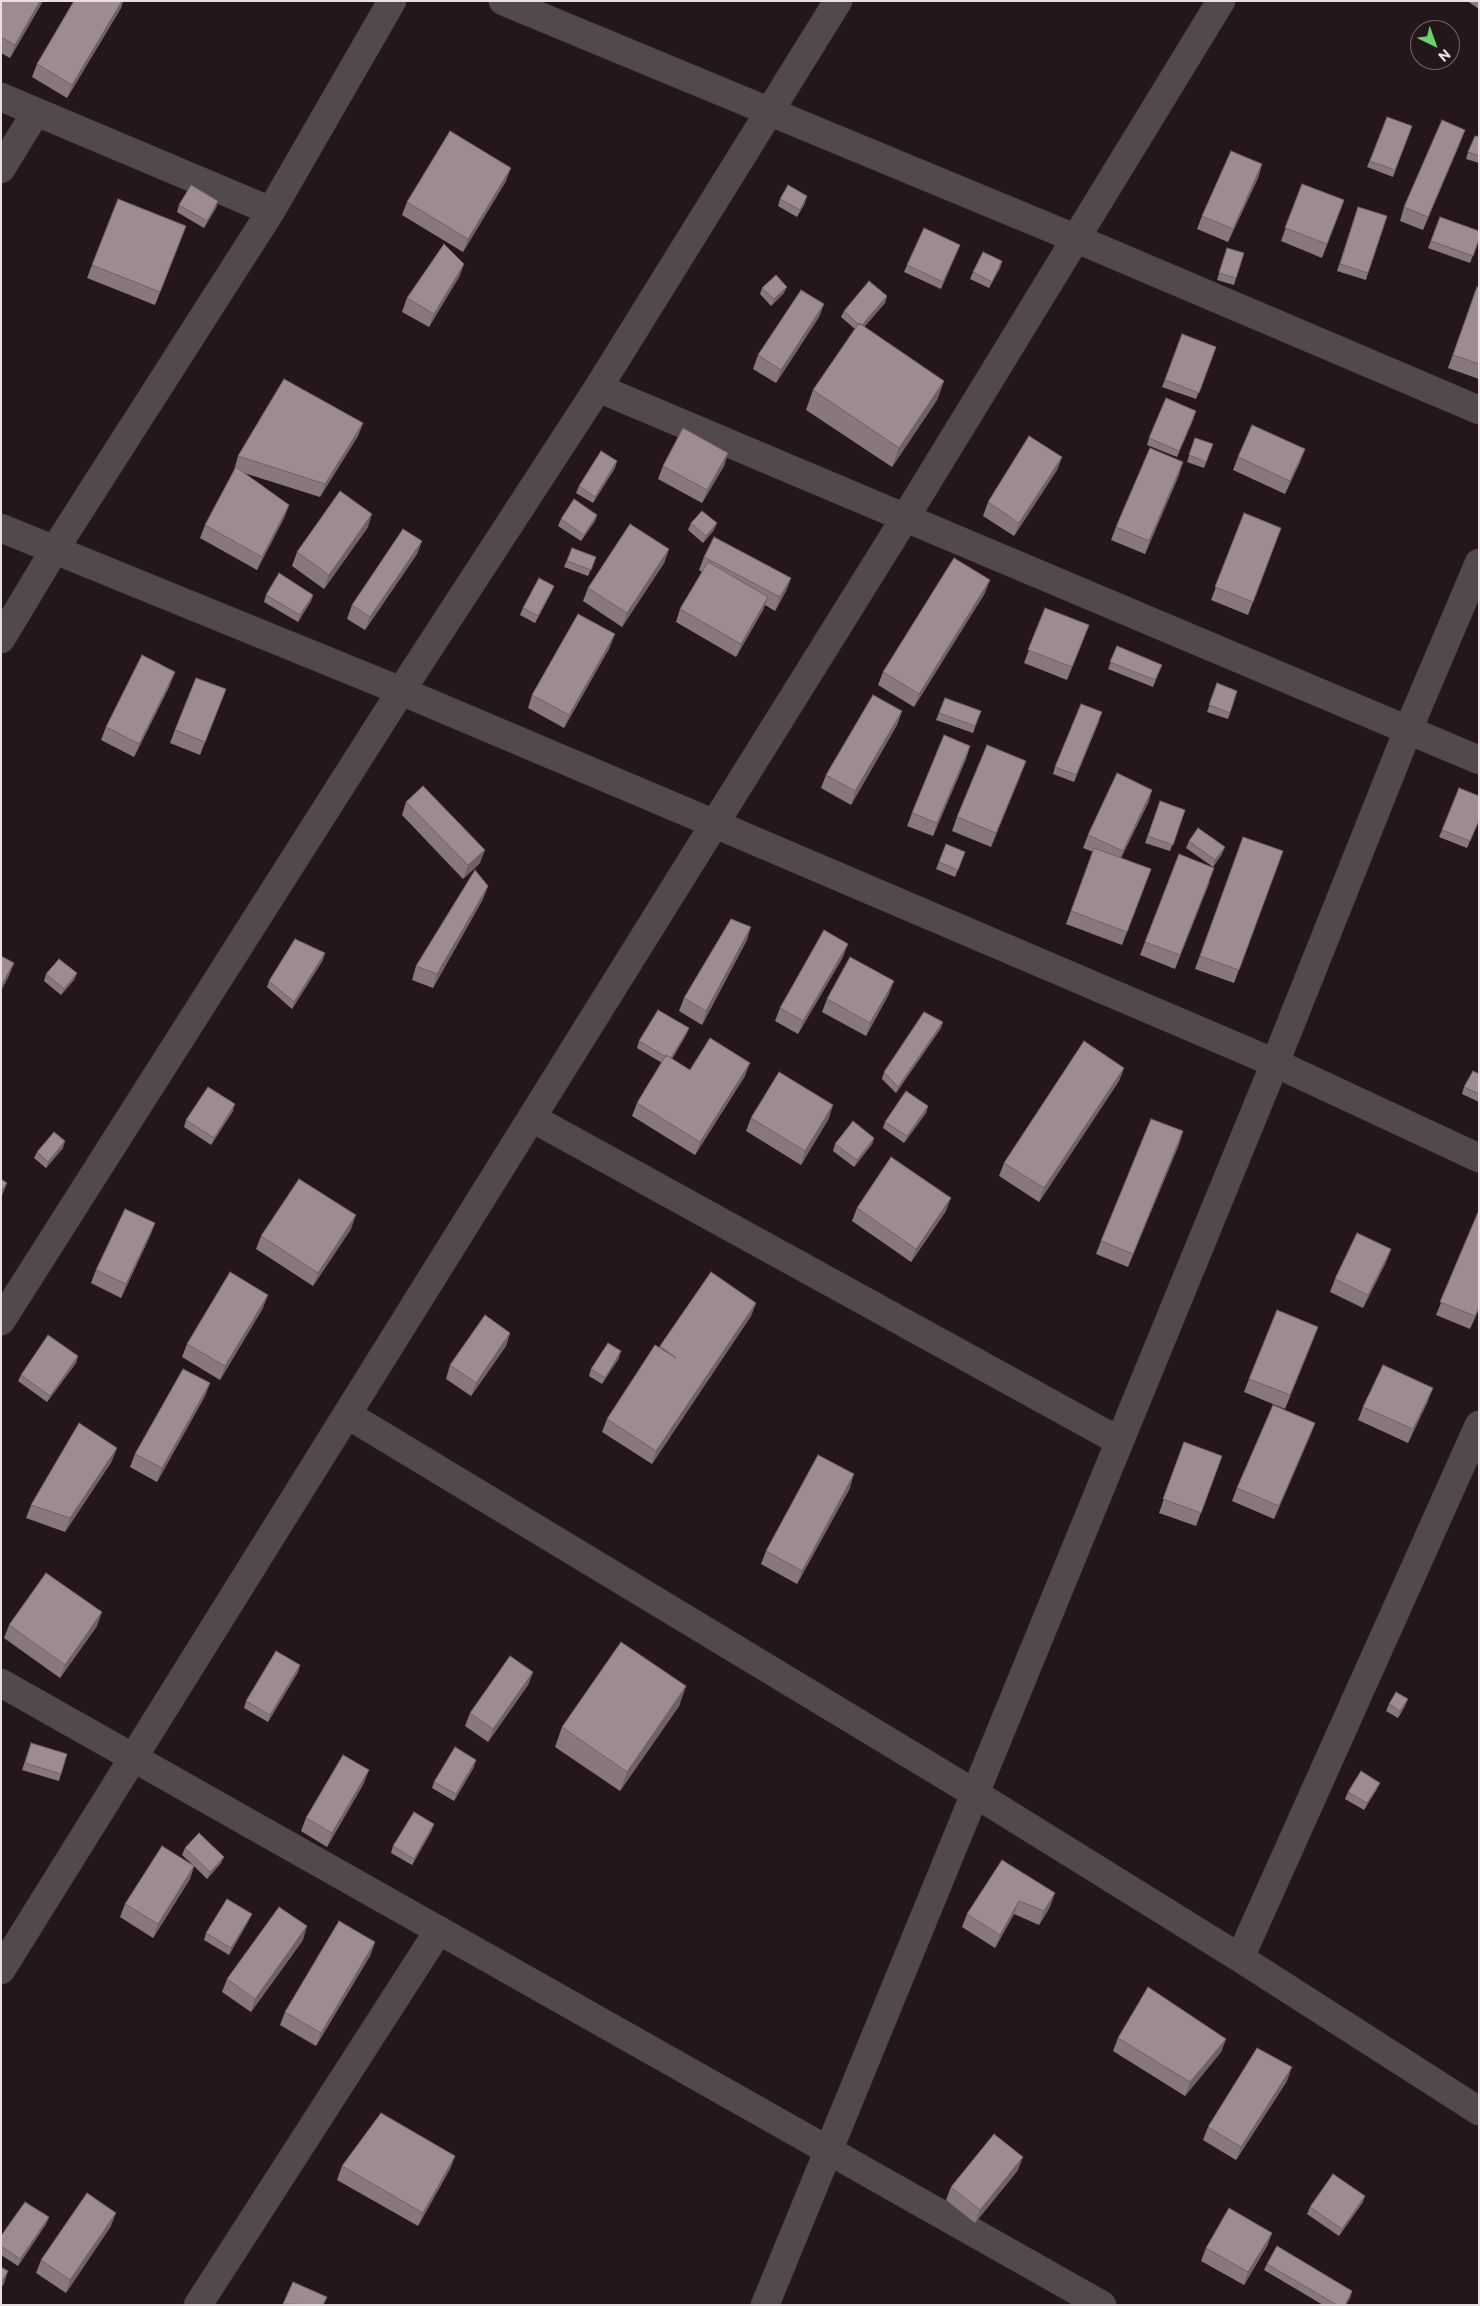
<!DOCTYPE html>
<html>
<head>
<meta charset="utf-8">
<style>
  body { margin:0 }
  #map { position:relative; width:1480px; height:2306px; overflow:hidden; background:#25161c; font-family:Commissioner,sans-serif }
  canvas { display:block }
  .frame { position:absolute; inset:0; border:2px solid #e9dee2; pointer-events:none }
  .north { position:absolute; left:1410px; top:20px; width:50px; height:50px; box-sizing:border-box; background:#25161c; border:1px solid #73666b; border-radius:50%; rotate:138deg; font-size:14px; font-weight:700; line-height:20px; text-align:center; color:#e9dee2 }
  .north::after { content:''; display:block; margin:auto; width:18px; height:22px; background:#64d467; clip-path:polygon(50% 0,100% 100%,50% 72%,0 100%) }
</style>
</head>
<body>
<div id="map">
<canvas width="1480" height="2306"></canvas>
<div class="frame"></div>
<div class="north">N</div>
</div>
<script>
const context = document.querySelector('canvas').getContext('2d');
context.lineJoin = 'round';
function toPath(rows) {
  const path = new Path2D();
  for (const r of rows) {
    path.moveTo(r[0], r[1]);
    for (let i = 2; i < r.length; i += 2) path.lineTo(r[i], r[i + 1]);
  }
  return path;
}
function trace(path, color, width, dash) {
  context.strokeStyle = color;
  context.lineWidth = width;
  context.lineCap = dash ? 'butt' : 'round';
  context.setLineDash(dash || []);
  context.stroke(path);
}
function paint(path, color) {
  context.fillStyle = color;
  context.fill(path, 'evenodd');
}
const street = toPath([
  [503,1,1077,239,1479,410],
  [1,97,271,211],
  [1,169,36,112],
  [598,388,1479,760],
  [1,528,401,691,715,824,1275,1063,1479,1158],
  [1,639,55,549,271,211,392,1],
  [532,1118,1119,1441],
  [1,1321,401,691,598,388,838,1],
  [348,1415,974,1793,1240,1958,1479,2111],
  [1,1683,1102,2305],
  [1240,1958,1479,1425],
  [1,1970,905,518,1221,1],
  [198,2305,439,1930],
  [765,2305,1275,1063,1408,730,1479,563]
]);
trace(street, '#403238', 29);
trace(street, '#51494c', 28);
paint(toPath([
  [1,1,43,1,10,58,1,53],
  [74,1,123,1,121,8,67,98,32,77,37,64],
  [1467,1,1479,1,1479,9],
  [1387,117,1412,126,1393,177,1367,167],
  [1479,137,1479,163,1466,159,1468,152],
  [1460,143,1423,230,1400,221,1404,207],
  [1262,164,1258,178,1228,242,1197,229,1202,216],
  [506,181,463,252,402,215,407,202],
  [1302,184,1344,200,1322,258,1281,241],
  [780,199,805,203,797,217,778,206],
  [218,201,216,208,204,228,177,212,179,205],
  [1358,207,1368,273,1366,280,1337,271],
  [1440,217,1479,240,1470,263,1428,248],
  [181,239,155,305,87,278,92,265],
  [957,252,941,289,904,272,907,265],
  [1225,255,1236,278,1234,285,1217,280],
  [1002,261,1000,268,989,288,970,279,973,272],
  [464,264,459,277,429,327,402,312,407,298],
  [1477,287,1479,288,1479,379,1448,368],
  [762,288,784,293,771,306,760,294],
  [887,296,885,303,864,327,944,381,937,400,892,467,806,410,813,390,855,329,841,317,844,311],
  [824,304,819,317,776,383,753,369,758,355],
  [1182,334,1216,347,1196,399,1162,387],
  [1194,418,1177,457,1147,445,1149,438],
  [363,423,358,436,320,497,244,473,289,505,284,518,257,570,200,538,205,525,234,470,238,456],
  [1195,438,1213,444,1204,468,1187,462],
  [1305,449,1300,462,1285,494,1233,470,1238,457],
  [728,453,724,466,702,503,658,479,663,466],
  [1062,457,1057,470,1014,536,983,516,988,502],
  [615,468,593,503,576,493,579,486],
  [1179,475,1145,554,1111,540,1116,527],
  [1244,513,1281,528,1248,615,1211,600],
  [597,515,595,521,581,541,558,526,561,519],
  [691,523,714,530,703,543,688,530],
  [368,527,324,589,292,566,297,552],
  [422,541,417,554,365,630,347,619,352,605],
  [572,548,596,557,588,576,564,567],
  [669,549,664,563,622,627,583,601,588,588],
  [704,557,791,578,786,591,775,611,765,605,763,610,736,657,676,622,680,609,702,572,699,570],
  [554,586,551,593,535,623,520,615,523,608],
  [985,593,914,707,878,685,883,672],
  [266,595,313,595,311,601,298,622,264,602],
  [1045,608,1084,638,1067,680,1024,663],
  [1117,646,1162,665,1153,687,1108,669],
  [610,647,564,728,528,708,532,695],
  [1217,683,1230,713,1228,719,1207,712],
  [170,685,134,757,101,740,106,727],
  [945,698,981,711,973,733,936,720],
  [221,702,200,755,170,743,175,730],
  [902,711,897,725,851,805,821,788,826,775],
  [1100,719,1074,782,1053,774,1055,767],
  [970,746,966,759,933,836,907,826,912,813],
  [1021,774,991,847,952,831,957,817],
  [1152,790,1148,803,1121,858,1151,869,1122,945,1066,924,1093,852,1083,848,1088,835],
  [1160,801,1185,810,1170,851,1145,843],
  [406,802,480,863,463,879,402,815],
  [1479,821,1467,848,1439,837,1442,830],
  [1243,837,1283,851,1234,983,1195,969],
  [1189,841,1222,854,1213,867,1186,848],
  [946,844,965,852,955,877,936,869],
  [1210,881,1175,969,1140,955,1145,942],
  [488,886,483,899,433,988,412,980,416,966],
  [747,940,702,1025,679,1011,684,998],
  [843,957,798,1034,775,1021,780,1008],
  [323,960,292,1009,267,987,269,981],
  [77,973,74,980,61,995,44,981,46,974],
  [889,994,866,1036,822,1012,827,999],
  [689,1028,686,1035,672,1059,690,1070,745,1076,695,1155,632,1116,637,1103,662,1063,637,1048,639,1041],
  [941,1028,896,1093,882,1079,884,1072],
  [1124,1068,1119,1081,1039,1202,999,1176,1004,1163],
  [1479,1074,1479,1102,1462,1094,1464,1087],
  [928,1106,926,1113,904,1143,883,1128,885,1122],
  [233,1111,211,1145,184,1127,186,1120],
  [751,1118,829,1118,801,1165,746,1131],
  [1183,1131,1128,1267,1096,1254,1101,1241],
  [874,1138,872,1144,854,1167,833,1151,835,1144],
  [63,1148,46,1168,34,1158,37,1152],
  [857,1208,946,1211,911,1262,852,1221],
  [1479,1210,1479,1309,1470,1329,1436,1315],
  [155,1223,150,1236,121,1298,91,1283,96,1270],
  [351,1229,313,1286,256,1249,261,1236],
  [1391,1249,1386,1262,1363,1308,1330,1292,1335,1279],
  [756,1303,751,1316,652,1464,602,1432,607,1419,660,1346],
  [263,1308,220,1380,182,1357,187,1344],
  [1318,1327,1285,1409,1244,1392,1249,1379],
  [510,1333,506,1346,471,1396,446,1379,450,1365],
  [78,1356,76,1363,47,1402,18,1381,21,1375],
  [619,1358,602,1384,589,1376,591,1369],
  [210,1383,205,1396,157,1482,130,1467,135,1454],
  [1428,1401,1408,1443,1358,1420,1363,1407],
  [1315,1423,1310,1436,1274,1519,1232,1501,1237,1488],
  [1184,1442,1222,1456,1196,1526,1159,1513],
  [112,1461,65,1532,26,1518,31,1505],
  [850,1488,797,1584,761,1564,766,1551],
  [9,1625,97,1626,60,1678,4,1638],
  [300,1665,298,1672,268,1722,244,1708,246,1701],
  [533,1672,528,1685,488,1742,465,1726,470,1713],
  [686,1686,679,1706,620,1791,555,1747,562,1727],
  [1389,1704,1405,1706,1398,1718,1386,1711],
  [31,1743,61,1774,59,1781,22,1770],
  [474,1767,454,1801,432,1788,434,1782],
  [364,1783,327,1847,301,1831,306,1818],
  [1377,1789,1364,1810,1345,1799,1348,1792],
  [432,1830,412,1865,391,1853,393,1846],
  [185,1848,221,1863,207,1879,194,1866,190,1879,153,1938,120,1917,125,1904,194,1866,182,1855],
  [1002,1860,1050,1907,1039,1925,1014,1914,995,1948,962,1927,967,1914],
  [249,1920,229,1955,204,1940,206,1933],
  [303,1940,251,2012,222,1992,227,1979],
  [375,1942,370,1956,316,2046,280,2025,285,2012],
  [1118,2038,1226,2039,1221,2052,1185,2096,1113,2051],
  [1287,2081,1236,2160,1203,2140,1208,2127],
  [455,2156,450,2169,418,2226,337,2180,342,2166],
  [1018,2170,975,2223,946,2200,951,2187],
  [1363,2202,1339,2236,1307,2214,1310,2207],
  [49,2217,46,2224,18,2266,1,2255,1,2236],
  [111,2226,66,2293,36,2273,41,2260],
  [1272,2233,1267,2246,1244,2285,1201,2261,1206,2248],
  [1267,2264,1352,2291,1350,2298,1346,2305,1323,2305,1264,2270]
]), '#88777e');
paint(toPath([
  [40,1,43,1,10,58,15,45],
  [122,1,123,1,121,8,67,98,72,85],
  [1465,130,1460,143,1423,230,1428,217],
  [1262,164,1258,178,1228,242,1233,229],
  [511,168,506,181,463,252,468,239],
  [807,196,805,203,797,217,800,210],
  [218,201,216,208,204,228,207,221],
  [960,245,957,252,941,289,943,282],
  [1002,261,1000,268,989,288,992,282],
  [464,264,459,277,429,327,434,314],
  [787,287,784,293,771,306,774,299],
  [887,296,885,303,859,333,861,326],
  [824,304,819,317,776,383,781,370],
  [944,381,937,400,892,467,899,448],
  [363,423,358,436,320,497,325,484],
  [1305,449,1300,462,1285,494,1290,481],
  [728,453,724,466,702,503,707,490],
  [1062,457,1057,470,1014,536,1019,523],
  [617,461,615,468,593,503,595,497],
  [1183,462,1179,475,1145,554,1149,541],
  [289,505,284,518,257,570,262,557],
  [372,514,368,527,324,589,329,575],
  [597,515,595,521,581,541,584,535],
  [717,523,714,530,703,543,706,536],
  [422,541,417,554,365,630,370,617],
  [669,549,664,563,622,627,627,613],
  [791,578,786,591,775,611,780,597],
  [990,580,985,593,914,707,919,694],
  [554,586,551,593,535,623,538,616],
  [313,595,311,601,298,622,300,615],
  [768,597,763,610,736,657,741,644],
  [615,634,610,647,564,728,569,715],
  [175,672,170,685,134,757,139,744],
  [902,711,897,725,851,805,855,791],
  [970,746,966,759,933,836,937,823],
  [1026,761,1021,774,991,847,996,833],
  [1152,790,1148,803,1118,864,1123,851],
  [1225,847,1222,854,1213,867,1215,860],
  [485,850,480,863,463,879,468,865],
  [488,886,483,899,433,988,437,974],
  [751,927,747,940,702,1025,706,1011],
  [848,944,843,957,798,1034,803,1021],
  [325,953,323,960,292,1009,294,1002],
  [14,963,9,976,1,991,1,986],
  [77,973,74,980,61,995,64,989],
  [894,981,889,994,866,1036,870,1023],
  [943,1022,941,1028,896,1093,898,1087],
  [689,1028,686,1035,667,1066,670,1060],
  [750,1063,745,1076,695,1155,700,1142],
  [1124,1068,1119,1081,1039,1202,1044,1188],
  [235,1104,233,1111,211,1145,214,1138],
  [833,1105,829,1118,801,1165,805,1151],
  [928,1106,926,1113,904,1143,907,1136],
  [1183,1131,1179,1145,1128,1267,1133,1254],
  [874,1138,872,1144,854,1167,857,1160],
  [65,1141,63,1148,46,1168,48,1162],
  [7,1183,2,1196,1,1197,1,1191],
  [951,1198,946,1211,911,1262,916,1249],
  [356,1215,351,1229,313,1286,318,1273],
  [155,1223,150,1236,121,1298,126,1284],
  [1391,1249,1386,1262,1363,1308,1368,1295],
  [268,1295,263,1308,220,1380,225,1366],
  [756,1303,751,1316,652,1464,656,1451],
  [1318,1327,1313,1340,1285,1409,1290,1395],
  [510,1333,506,1346,471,1396,476,1383],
  [621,1351,619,1358,602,1384,605,1378],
  [78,1356,76,1363,47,1402,50,1396],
  [210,1383,205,1396,157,1482,162,1468],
  [1433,1388,1428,1401,1408,1443,1413,1429],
  [1315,1423,1310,1436,1274,1519,1279,1506],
  [117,1448,112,1461,65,1532,70,1518],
  [854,1474,850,1488,797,1584,802,1571],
  [102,1612,97,1626,60,1678,65,1665],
  [300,1665,298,1672,268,1722,270,1715],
  [533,1672,528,1685,488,1742,493,1729],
  [686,1686,679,1706,620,1791,627,1772],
  [1408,1699,1405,1706,1398,1718,1400,1711],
  [476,1760,474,1767,454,1801,456,1794],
  [369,1770,364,1783,327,1847,332,1833],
  [1380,1783,1377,1789,1364,1810,1367,1803],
  [434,1824,432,1830,412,1865,414,1859],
  [224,1857,221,1863,207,1879,210,1872],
  [194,1866,190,1879,153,1938,158,1924],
  [1055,1893,1050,1907,1039,1925,1044,1911],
  [1019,1901,1014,1914,995,1948,1000,1935],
  [252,1914,249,1920,229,1955,231,1948],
  [307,1926,303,1940,251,2012,255,1999],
  [375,1942,370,1956,316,2046,321,2033],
  [1226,2039,1221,2052,1185,2096,1190,2082],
  [1292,2067,1287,2081,1236,2160,1241,2147],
  [455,2156,450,2169,418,2226,423,2213],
  [1023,2157,1018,2170,975,2223,980,2210],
  [1365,2196,1363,2202,1339,2236,1342,2229],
  [116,2213,111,2226,66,2293,70,2280],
  [49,2217,46,2224,18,2266,20,2259],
  [1272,2233,1267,2246,1244,2285,1248,2272],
  [8,2271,4,2284,1,2288,1,2283],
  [1352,2291,1350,2298,1346,2305,1345,2305]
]), '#6f6166');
const building = toPath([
  [1,1,40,1,15,45,1,37,1,1],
  [74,1,122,1,72,85,37,64,74,1],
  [1387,117,1412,126,1395,170,1370,161,1387,117],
  [1442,120,1465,130,1428,217,1404,207,1442,120],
  [450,131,511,168,468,239,407,202,450,131],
  [1475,136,1479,137,1479,156,1468,152,1475,136],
  [1231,151,1262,164,1233,229,1202,216,1231,151],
  [1302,184,1344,200,1327,244,1285,228,1302,184],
  [191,185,218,201,207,221,179,205,191,185],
  [788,185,807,196,800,210,780,199,788,185],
  [118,199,186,226,160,292,92,265,118,199],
  [1358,207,1387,216,1368,273,1340,264,1358,207],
  [1440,217,1479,231,1479,239,1473,256,1431,241,1440,217],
  [924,228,960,245,943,282,907,265,924,228],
  [444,244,464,264,434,314,407,298,444,244],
  [1227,248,1244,253,1236,278,1219,273,1227,248],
  [983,252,1002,261,992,282,973,272,983,252],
  [776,275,787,287,774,299,762,288,776,275],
  [869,281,887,296,862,325,858,324,844,311,869,281],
  [1477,287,1479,288,1479,364,1453,355,1477,287],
  [801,290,824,304,781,370,758,355,801,290],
  [859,323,944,381,899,448,813,390,859,323],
  [1182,334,1216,347,1199,393,1165,380,1182,334],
  [284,379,363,423,325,484,238,456,284,379],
  [1166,398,1196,411,1179,451,1149,438,1166,398],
  [1252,425,1305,449,1290,481,1238,457,1252,425],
  [683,428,728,453,707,490,663,466,683,428],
  [1029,436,1062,457,1019,523,988,502,1029,436],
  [1195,438,1213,444,1206,462,1189,455,1195,438],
  [1150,448,1183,462,1149,541,1116,527,1150,448],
  [601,451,617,461,595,497,579,486,601,451],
  [236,467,289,505,262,557,205,525,236,467],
  [340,491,372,514,329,575,297,552,340,491],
  [574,499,597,515,584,535,561,519,574,499],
  [702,511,717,523,706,536,691,523,702,511],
  [1244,513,1281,528,1253,602,1215,587,1244,513],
  [630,524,669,549,627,613,588,588,630,524],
  [403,529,422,541,370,617,352,605,403,529],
  [714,537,791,578,780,597,704,557,714,537],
  [572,548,596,557,591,570,567,561,572,548],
  [954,558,990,580,919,694,883,672,954,558],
  [708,562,768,597,741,644,680,609,708,562],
  [279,573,313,595,300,615,266,595,279,573],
  [539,578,554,586,538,616,523,608,539,578],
  [1045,608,1089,625,1072,667,1028,650,1045,608],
  [578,614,615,634,569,715,532,695,578,614],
  [1117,646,1162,665,1155,680,1110,662,1117,646],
  [142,655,175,672,139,744,106,727,142,655],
  [196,678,226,689,205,742,175,730,196,678],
  [1217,683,1237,691,1230,713,1209,705,1217,683],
  [873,695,902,711,855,791,826,775,873,695],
  [945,698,981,711,975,726,939,713,945,698],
  [1081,704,1102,712,1076,775,1055,767,1081,704],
  [944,735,970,746,937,823,912,813,944,735],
  [987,745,1026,761,996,833,957,817,987,745],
  [1117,773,1152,790,1123,851,1088,835,1117,773],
  [423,786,485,850,468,865,406,802,423,786],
  [1459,788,1479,796,1479,820,1470,841,1442,830,1459,788],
  [1160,801,1185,810,1173,845,1148,836,1160,801],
  [1198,828,1225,847,1215,860,1189,841,1198,828],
  [1243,837,1283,851,1239,970,1200,956,1243,837],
  [946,844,965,852,958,870,939,862,946,844],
  [1094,848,1151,869,1127,932,1071,911,1094,848],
  [1179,854,1214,868,1180,955,1145,942,1179,854],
  [475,870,488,886,437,974,416,966,475,870],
  [731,919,751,927,706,1011,684,998,731,919],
  [824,930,848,944,803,1021,780,1008,824,930],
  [295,939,325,953,294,1002,269,981,295,939],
  [1,956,14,963,1,986,1,956],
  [850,957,894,981,870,1023,827,999,850,957],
  [59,959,77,973,64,989,46,974,59,959],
  [658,1010,689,1028,671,1058,666,1055,666,1057,639,1041,658,1010],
  [924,1012,943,1022,898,1087,884,1072,924,1012],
  [710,1038,750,1063,700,1142,637,1103,666,1055,690,1070,710,1038],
  [1084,1041,1124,1068,1044,1188,1004,1163,1084,1041],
  [1473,1071,1479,1074,1479,1094,1464,1087,1473,1071],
  [779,1072,833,1105,805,1151,751,1118,779,1072],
  [208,1087,235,1104,214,1138,186,1120,208,1087],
  [906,1091,928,1106,907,1136,885,1122,906,1091],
  [1151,1119,1183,1131,1133,1254,1101,1241,1151,1119],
  [853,1121,874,1138,857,1160,835,1144,853,1121],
  [54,1132,65,1141,48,1162,37,1152,54,1132],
  [891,1157,951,1198,916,1249,857,1208,891,1157],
  [1,1179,7,1183,1,1191,1,1179],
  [299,1179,356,1215,318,1273,261,1236,299,1179],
  [125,1209,155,1223,126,1284,96,1270,125,1209],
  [1479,1210,1479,1307,1475,1316,1440,1302,1479,1210],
  [1357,1233,1391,1249,1368,1295,1335,1279,1357,1233],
  [230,1272,268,1295,225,1366,187,1344,230,1272],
  [711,1272,756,1303,656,1451,607,1419,655,1345,676,1358,660,1346,711,1272],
  [1277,1310,1318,1327,1290,1395,1249,1379,1277,1310],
  [485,1315,510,1333,476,1383,450,1365,485,1315],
  [48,1335,78,1356,50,1396,21,1375,48,1335],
  [608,1343,621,1351,605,1378,591,1369,608,1343],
  [1383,1365,1433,1388,1413,1429,1363,1407,1383,1365],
  [183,1369,210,1383,162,1468,135,1454,183,1369],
  [1273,1405,1315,1423,1279,1506,1237,1488,1273,1405],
  [79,1423,117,1448,70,1518,31,1505,79,1423],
  [1184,1442,1222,1456,1201,1513,1163,1499,1184,1442],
  [818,1455,854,1474,802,1571,766,1551,818,1455],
  [46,1573,102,1612,65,1665,9,1625,46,1573],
  [621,1642,686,1686,627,1772,562,1727,621,1642],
  [276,1651,300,1665,270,1715,246,1701,276,1651],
  [510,1656,533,1672,493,1729,470,1713,510,1656],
  [1396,1692,1408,1699,1400,1711,1389,1704,1396,1692],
  [31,1743,67,1754,61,1774,25,1763,31,1743],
  [455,1747,476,1760,456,1794,434,1782,455,1747],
  [343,1755,369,1770,332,1833,306,1818,343,1755],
  [1361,1771,1380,1783,1367,1803,1348,1792,1361,1771],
  [414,1812,434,1824,414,1859,393,1846,414,1812],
  [199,1833,224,1857,210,1872,185,1848,199,1833],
  [162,1846,194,1866,158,1924,125,1904,162,1846],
  [1002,1860,1055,1893,1044,1911,1019,1901,1000,1935,967,1914,1002,1860],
  [227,1899,252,1914,231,1948,206,1933,227,1899],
  [279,1907,307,1926,255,1999,227,1979,279,1907],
  [339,1921,375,1942,321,2033,285,2012,339,1921],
  [1148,1987,1226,2039,1190,2082,1118,2038,1148,1987],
  [1257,2048,1292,2067,1241,2147,1208,2127,1257,2048],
  [381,2113,455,2156,423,2213,342,2166,381,2113],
  [994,2134,1023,2157,980,2210,951,2187,994,2134],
  [1333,2174,1365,2196,1342,2229,1310,2207,1333,2174],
  [87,2193,116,2213,70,2280,41,2260,87,2193],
  [25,2202,49,2217,20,2259,1,2246,1,2236,25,2202],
  [1229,2208,1272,2233,1248,2272,1206,2248,1229,2208],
  [1277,2246,1352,2291,1345,2305,1337,2305,1267,2264,1277,2246],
  [1,2267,8,2271,1,2283,1,2267],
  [293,2282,327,2297,323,2305,283,2304,293,2282]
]);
paint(building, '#9e8a92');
trace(building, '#6f6166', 1);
</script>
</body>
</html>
